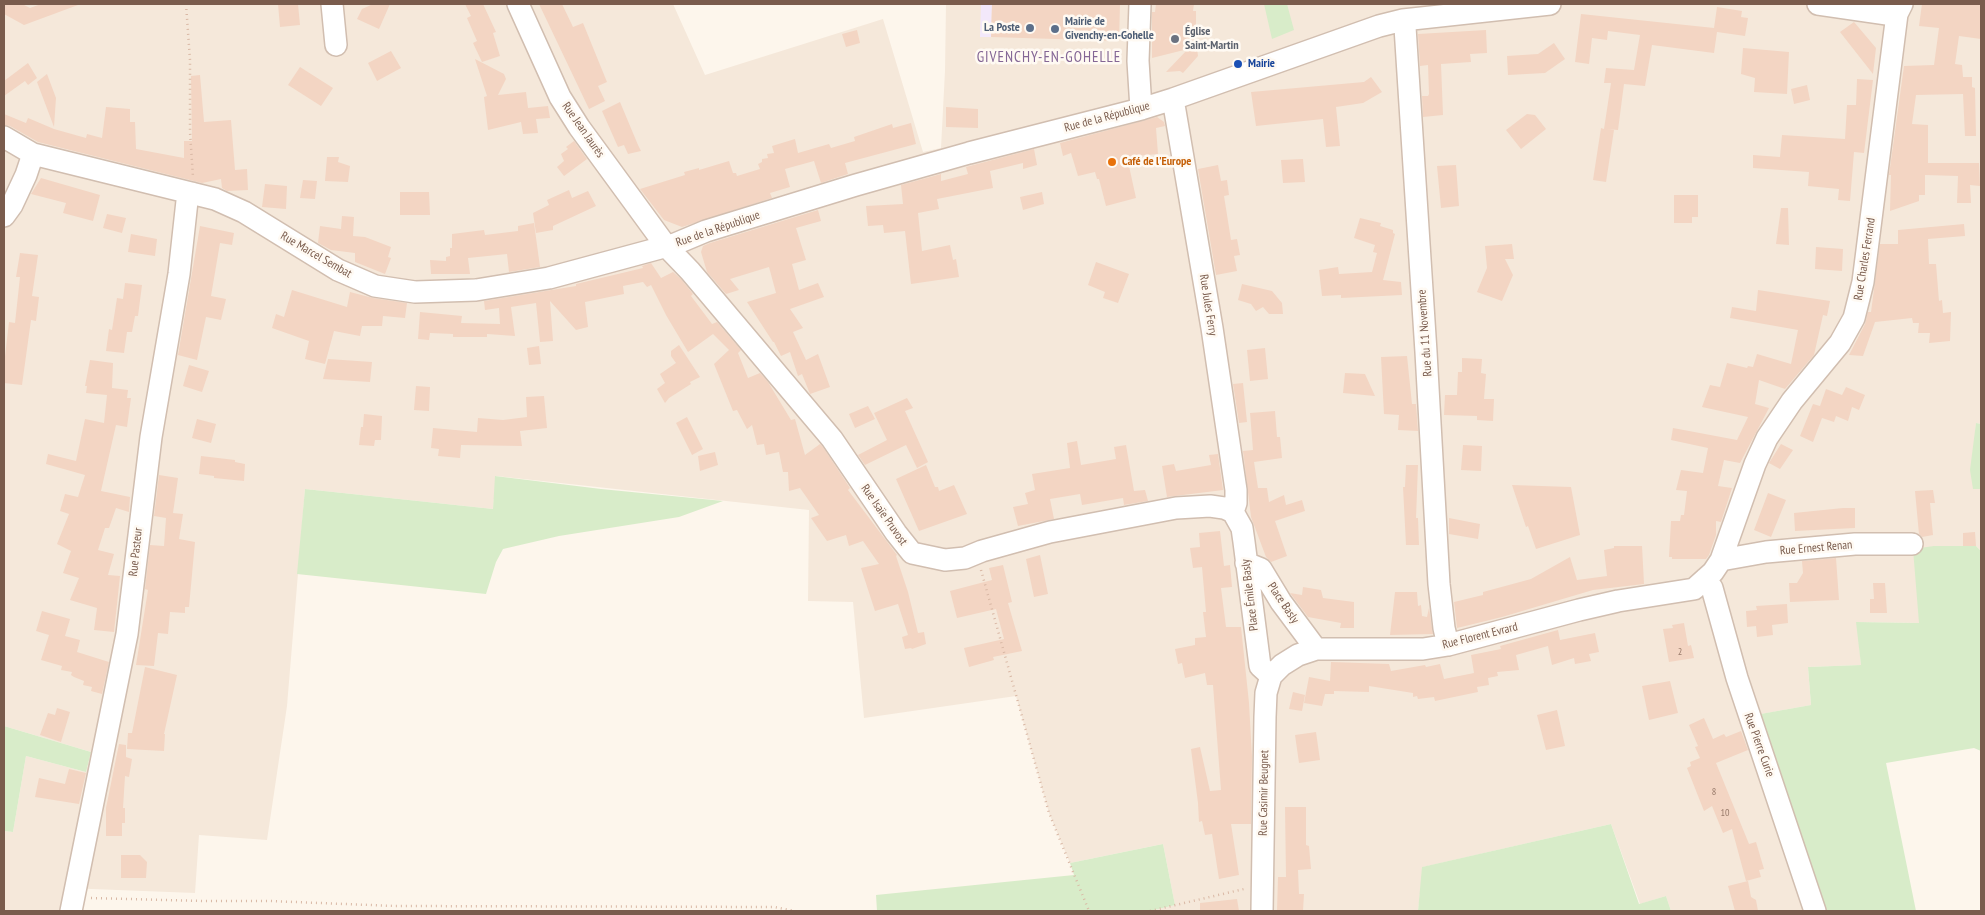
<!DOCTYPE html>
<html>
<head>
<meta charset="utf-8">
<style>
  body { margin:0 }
  #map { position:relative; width:1985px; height:915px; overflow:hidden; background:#fdf6ec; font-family:"PT Sans Narrow",sans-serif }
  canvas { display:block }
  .frame { position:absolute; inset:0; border:5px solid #7a5c4d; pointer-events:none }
</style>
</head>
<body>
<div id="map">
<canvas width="1985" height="915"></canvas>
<div class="frame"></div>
</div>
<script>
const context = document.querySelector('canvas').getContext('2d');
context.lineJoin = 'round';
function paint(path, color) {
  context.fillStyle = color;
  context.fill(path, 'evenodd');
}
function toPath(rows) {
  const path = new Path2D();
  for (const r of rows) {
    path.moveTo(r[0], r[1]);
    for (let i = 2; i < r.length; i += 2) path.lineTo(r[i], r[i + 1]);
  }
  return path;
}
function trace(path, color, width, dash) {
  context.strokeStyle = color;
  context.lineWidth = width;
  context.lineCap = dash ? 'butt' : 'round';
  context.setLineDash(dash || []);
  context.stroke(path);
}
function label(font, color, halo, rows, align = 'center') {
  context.font = font + ' "PT Sans Narrow",sans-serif';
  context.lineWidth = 5;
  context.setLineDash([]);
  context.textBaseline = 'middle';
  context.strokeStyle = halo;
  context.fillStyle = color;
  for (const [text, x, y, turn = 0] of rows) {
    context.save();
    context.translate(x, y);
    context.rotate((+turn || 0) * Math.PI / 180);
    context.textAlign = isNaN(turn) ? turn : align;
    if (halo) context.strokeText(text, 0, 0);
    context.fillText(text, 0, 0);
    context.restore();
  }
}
paint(toPath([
  [4,4,673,4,705,75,883,19,923,152,941,148,945,71,946,4,1981,4,1981,424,1976,423,1973,489,1981,489,1981,551,1976,546,1934,546,1919,623,1857,622,1861,665,1808,667,1811,705,1756,715,1817,882,1825,911,1671,911,1666,896,1640,904,1611,824,1423,867,1418,911,1150,911,1175,905,1163,844,1070,863,1049,813,1016,696,864,718,853,602,808,601,809,510,496,476,493,509,305,489,287,706,267,840,199,835,195,893,66,888,61,911,4,911,4,831,13,832,26,756,86,772,91,752,4,726]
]), '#f5e8da');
paint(toPath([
  [981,4,992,4,991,37,980,37]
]), '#f3e8fa');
paint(toPath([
  [1264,4,1287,4,1294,30,1272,39],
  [1976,423,1981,424,1981,489,1973,489,1970,470],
  [495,476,601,489,723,501,679,517,559,536,503,549,496,562,486,594,297,574,305,489,493,509],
  [1934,546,1976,546,1981,551,1981,751,1974,748,1886,763,1916,911,1825,911,1817,882,1755,715,1811,705,1808,667,1861,665,1856,622,1919,623,1913,549],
  [4,726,91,752,86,772,26,756,13,832,4,831],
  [1611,824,1639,904,1666,896,1671,911,1418,911,1422,867],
  [1163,844,1175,905,1150,911,877,911,876,895,1074,875,1070,863]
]), '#d8ecc9');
paint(toPath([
  [4,4,22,4,30,8,41,4,78,5,24,25,4,14],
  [278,4,298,4,300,25,280,27],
  [373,4,390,4,379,29,357,19,362,9],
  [465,4,483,4,496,32,493,33,500,56,482,62,473,43,477,41,467,18,471,16],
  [539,4,562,4,573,27,583,23,607,82,598,86,605,101,589,109],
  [992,4,1120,4,1119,41,991,37],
  [1156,4,1194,4,1193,11,1196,11,1196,40,1198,56,1183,73,1180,71,1166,72,1188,49,1152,58,1152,12,1155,12],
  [1922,4,1981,4,1981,39,1959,36,1955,64,1962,65,1963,77,1972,77,1972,87,1975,88,1976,136,1965,136,1963,94,1916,95,1912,124,1928,125,1928,163,1979,163,1980,186,1970,185,1971,203,1957,203,1958,176,1925,175,1925,195,1919,195,1919,201,1890,211,1891,175,1889,175,1904,66,1934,65,1939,28,1919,26],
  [1717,7,1742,11,1741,17,1748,18,1745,36,1717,32,1714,53,1652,45,1645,86,1624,84,1618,130,1607,129,1614,130,1606,182,1593,180,1601,128,1604,129,1611,83,1604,83,1606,68,1634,70,1640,35,1608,31,1607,40,1592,38,1589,64,1575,62,1581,14,1714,28],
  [1854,22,1876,48,1873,74,1840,32],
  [857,30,860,43,846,47,842,34],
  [1486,30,1487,53,1470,54,1471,62,1441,64,1443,115,1423,117,1422,96,1428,96,1429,94,1428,65,1420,66,1418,34],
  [1554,43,1565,59,1545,73,1508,75,1507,56,1538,54],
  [1743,48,1789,52,1787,94,1754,92,1755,78,1741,74],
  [391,51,401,68,377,81,368,63],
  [475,59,504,74,506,79,498,95,526,92,528,108,548,106,550,118,536,119,538,133,523,134,521,122,488,130,484,97,487,96],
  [28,63,37,78,28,85,25,81,4,96,4,81],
  [300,67,333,88,321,106,288,85],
  [47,74,56,98,54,127,37,82],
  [200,75,204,122,231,120,235,170,247,169,248,190,227,191,222,188,221,179,202,183,38,142,10,126,4,125,4,114,26,123,28,118,54,129,86,138,87,134,102,138,106,107,130,109,130,122,135,122,136,149,184,158,184,141,192,141,191,76],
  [1371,77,1382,92,1363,103,1336,107,1340,146,1326,147,1323,119,1256,126,1251,92,1364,82],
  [1857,79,1873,80,1864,153,1854,152,1850,201,1838,200,1839,189,1808,186,1809,172,1753,168,1753,155,1780,157,1782,135,1845,139,1847,105,1856,105],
  [1807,85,1810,100,1794,104,1791,89],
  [620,102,638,145,641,151,628,154,624,145,618,147,602,111],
  [946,107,978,109,978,128,946,127],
  [1527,114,1535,115,1546,129,1521,149,1506,130],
  [1157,117,1164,122,1165,126,1156,128,1158,154,1127,157,1136,198,1106,206,1099,179,1097,179,1095,172,1078,176,1071,153,1063,156,1060,143],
  [911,123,916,144,845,163,848,174,821,183,814,161,785,169,790,187,770,193,772,198,682,227,664,220,640,189,685,175,684,172,699,168,699,170,729,161,733,173,736,173,737,176,760,169,758,164,762,162,762,159,768,158,767,154,774,153,772,146,795,139,798,153,829,144,831,148,855,141,854,137,892,124,893,128],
  [574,141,587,159,564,176,557,167,564,161,561,154,568,149,566,147],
  [1034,149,1037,165,1023,169,1023,163,990,171,993,188,937,199,939,209,918,213,922,251,950,245,953,260,956,259,959,277,911,284,905,231,884,233,883,225,868,226,866,206,903,204,901,185,941,174,941,181,968,174,966,167],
  [327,157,339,157,338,162,350,166,348,182,325,181],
  [1303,159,1305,182,1283,183,1281,160],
  [1218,165,1221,181,1227,180,1229,195,1224,196,1231,240,1237,239,1240,255,1234,256,1237,271,1216,275,1198,169],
  [1456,165,1459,206,1441,208,1437,166],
  [41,178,100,195,93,221,63,213,66,203,31,194],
  [303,180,317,181,315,199,300,198],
  [265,184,287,186,286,209,262,207],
  [569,190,572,198,588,191,596,206,553,226,553,230,536,233,533,213,549,205,547,200],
  [400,192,429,192,430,215,400,215],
  [1042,192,1044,204,1023,210,1020,197],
  [1674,195,1698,195,1698,217,1692,217,1692,223,1674,223],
  [1781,208,1788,208,1789,245,1776,244],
  [818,210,821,221,796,228,806,260,792,264,799,290,818,283,824,297,790,309,803,328,793,332,806,360,818,354,830,387,810,394,802,374,798,376,790,352,781,356,774,342,773,342,747,302,776,293,769,267,730,279,739,290,726,294,707,272,701,252,703,246,710,243],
  [107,214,126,218,122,233,103,228],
  [342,216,354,217,353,236,365,237,391,247,388,257,391,258,385,274,355,262,355,253,331,250,318,243,320,226,341,229],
  [1360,218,1381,223,1380,226,1393,230,1393,233,1395,234,1383,280,1401,282,1402,295,1341,298,1341,295,1322,296,1319,270,1338,267,1339,274,1372,272,1377,253,1373,252,1375,245,1354,238],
  [534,223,540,267,509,272,507,254,468,258,470,274,431,274,430,260,446,261,446,257,450,256,450,248,452,248,452,234,484,230,485,235,518,231,518,226],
  [1964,224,1965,236,1928,239,1929,264,1936,264,1939,301,1942,300,1943,313,1951,312,1950,341,1929,343,1930,333,1918,333,1919,323,1913,323,1912,318,1875,322,1863,356,1849,355,1865,324,1868,312,1871,312,1880,244,1898,244,1898,230],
  [200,226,234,233,232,245,220,243,211,296,226,299,221,320,206,317,197,360,178,355],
  [131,234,157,239,155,256,128,252],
  [1512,244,1514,259,1505,259,1513,275,1502,301,1477,292,1487,268,1485,246],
  [1816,247,1843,249,1842,271,1815,269],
  [20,253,38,255,32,296,39,297,36,321,31,320,22,385,4,383,4,365,9,322,15,323,20,277,16,277],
  [1096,262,1129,274,1118,303,1103,298,1105,292,1088,285],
  [651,263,661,278,673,272,681,279,693,294,691,296,712,324,717,322,741,350,738,353,748,378,760,373,768,382,791,420,795,419,805,455,820,444,823,447,850,488,848,490,897,555,896,556,908,592,918,633,924,632,926,644,912,649,911,648,905,649,902,637,908,635,898,604,875,611,861,568,879,564,863,541,849,546,846,535,827,541,811,518,819,515,800,488,789,491,788,472,783,472,779,452,766,455,764,444,757,445,752,425,747,429,737,410,733,411,714,364,729,350,713,334,688,352,666,315,651,285,647,287,643,282,623,286,624,294,585,302,588,327,576,330,550,301,553,341,540,342,536,303,511,307,515,336,487,334,487,337,453,337,453,334,430,333,429,340,418,339,420,312,462,316,461,323,500,324,499,308,485,310,484,301,576,286,576,284,643,268,642,266],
  [125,283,142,285,138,316,135,316,132,332,127,332,124,353,106,351,109,329,112,330,117,298,123,299],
  [1242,284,1272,291,1282,303,1283,314,1269,314,1263,307,1256,311,1251,304,1238,300],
  [292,290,347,307,350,292,373,298,407,303,405,318,383,316,382,326,362,326,360,336,334,331,325,364,305,359,309,341,272,328,276,314,284,317],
  [1758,290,1830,301,1827,316,1823,315,1814,355,1785,389,1759,380,1755,404,1769,408,1740,463,1724,460,1718,486,1732,488,1721,522,1716,521,1716,535,1709,555,1706,559,1672,559,1672,557,1669,557,1671,521,1680,521,1681,515,1684,515,1687,491,1676,490,1681,470,1703,473,1708,448,1671,440,1673,428,1737,440,1748,417,1702,407,1710,385,1720,387,1727,363,1747,368,1748,366,1753,367,1757,354,1791,364,1798,330,1730,318,1732,307,1756,311],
  [679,345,700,377,690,382,691,384,669,398,665,403,657,389,665,383,660,374,676,363,671,356,671,351],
  [539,346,541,364,529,365,527,348],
  [1265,348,1268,379,1250,381,1247,350],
  [1407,356,1412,404,1416,404,1418,431,1398,430,1399,415,1384,414,1381,357],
  [1462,358,1482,359,1481,373,1486,374,1484,399,1494,399,1493,421,1477,420,1477,416,1444,415,1445,395,1457,395,1458,372,1462,372],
  [328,359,372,362,370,382,323,379],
  [90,360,113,363,112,388,128,390,127,398,131,398,127,427,116,425,101,491,130,497,129,512,116,508,109,528,105,528,98,550,114,554,108,575,120,576,114,632,94,630,97,608,70,600,79,578,63,573,71,551,57,544,69,514,60,511,65,494,78,497,85,475,46,464,48,454,76,461,85,419,104,423,107,395,86,393,87,386,85,386],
  [189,365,209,371,202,392,183,386],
  [1345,373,1365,374,1375,396,1343,393],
  [1243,383,1247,422,1239,423,1233,384],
  [416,386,430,387,429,411,414,410],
  [1846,387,1865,395,1859,410,1852,407,1848,421,1836,416,1834,422,1822,418,1813,442,1800,436,1813,404,1820,406,1826,389,1842,395],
  [544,396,547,428,520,431,522,446,461,445,460,458,438,456,439,449,431,448,433,428,477,432,478,418,503,420,527,417,526,397],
  [907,398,913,408,905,411,928,462,917,468,906,445,865,465,858,455,887,440,874,413],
  [868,406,875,419,855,428,849,414],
  [1275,411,1277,437,1280,437,1282,458,1254,462,1258,488,1267,488,1269,502,1284,495,1286,505,1302,500,1305,511,1275,521,1287,556,1271,562,1266,557,1251,517,1243,451,1253,450,1250,413],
  [364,414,382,416,381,440,375,440,374,446,359,445,361,427,363,427],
  [687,417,703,449,692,455,676,423],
  [197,419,216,424,211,443,192,438],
  [1077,441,1081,465,1116,459,1114,447,1126,445,1134,491,1145,490,1148,501,1124,505,1123,498,1082,505,1080,494,1050,499,1054,519,1018,526,1013,507,1028,504,1025,493,1035,490,1032,474,1070,468,1067,443],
  [1781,444,1793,450,1780,469,1769,463],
  [1463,445,1482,446,1481,471,1461,470],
  [715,452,718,465,700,471,698,456],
  [1218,454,1223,490,1167,497,1162,466,1174,464,1176,471,1211,465,1209,455],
  [201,456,235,460,235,462,245,464,244,481,214,478,214,476,199,474],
  [926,465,935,487,938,487,939,491,954,485,967,514,919,531,896,479],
  [1406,465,1418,465,1416,518,1418,518,1419,545,1406,545,1403,487,1405,487],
  [159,475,178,478,173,513,183,514,179,539,195,542,189,607,185,607,185,613,170,612,168,634,158,633,154,666,136,665,148,590,145,589,150,545,164,546,166,518,154,516],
  [1512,485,1571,487,1580,535,1536,549,1528,526,1526,527],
  [1933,490,1935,503,1930,503,1933,535,1922,537,1919,534,1915,491],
  [1768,493,1786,500,1771,537,1754,530],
  [1843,508,1855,508,1855,528,1795,531,1794,513],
  [1449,518,1480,524,1478,539,1449,534],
  [1220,531,1224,566,1230,565,1232,587,1221,588,1226,627,1241,627,1249,703,1252,757,1251,824,1231,824,1239,875,1219,879,1212,834,1205,835,1202,821,1199,822,1198,803,1191,749,1200,747,1210,791,1221,790,1213,685,1207,685,1205,673,1185,678,1182,663,1178,664,1175,649,1195,645,1195,638,1206,637,1203,612,1206,612,1202,567,1193,568,1190,548,1200,547,1199,533],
  [1975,532,1976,546,1963,546,1963,533],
  [1614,546,1642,546,1644,584,1593,590,1502,617,1457,628,1454,602,1483,595,1483,592,1531,579,1570,557,1577,580,1607,576,1604,550,1614,548],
  [1040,555,1048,594,1034,597,1026,559],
  [1836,558,1839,600,1790,602,1789,583,1797,583,1803,573,1802,561],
  [1003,565,1012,602,1008,603,1022,651,993,657,994,660,969,667,964,648,1004,639,996,609,957,618,950,591,992,580,989,568],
  [1873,583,1885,583,1887,613,1870,613,1870,599,1874,599],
  [1303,587,1321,590,1323,598,1354,602,1354,628,1340,628,1341,623,1308,617,1290,593,1302,595],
  [1395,592,1417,592,1418,606,1421,605,1422,616,1427,617,1429,608,1433,634,1390,635],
  [1787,604,1788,623,1772,625,1773,635,1757,637,1756,626,1747,627,1746,611,1757,610,1756,606],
  [42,611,70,619,65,636,80,640,77,652,109,662,102,694,91,691,92,687,83,685,84,681,74,677,71,675,72,672,61,670,62,666,41,660,49,635,36,631],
  [1684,623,1688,646,1691,645,1694,658,1669,662,1663,629,1673,628,1672,625],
  [1558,630,1560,640,1595,633,1599,652,1589,654,1591,661,1575,664,1574,658,1552,665,1548,646,1516,655,1519,670,1497,672,1498,676,1488,678,1489,685,1477,687,1478,692,1435,701,1434,697,1418,699,1417,696,1413,697,1413,693,1369,686,1369,692,1334,691,1334,694,1325,694,1322,706,1304,703,1309,677,1330,681,1331,662,1389,664,1391,671,1425,665,1426,667,1440,664,1444,679,1474,673,1471,655,1501,649,1500,646],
  [145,667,177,675,164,734,165,734,164,751,127,749,128,733,132,733],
  [1670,681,1678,713,1649,720,1642,686],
  [1293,692,1305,695,1302,711,1289,709],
  [57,708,70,712,61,742,40,735,48,713,55,715],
  [1557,710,1565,746,1546,750,1537,715],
  [1704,718,1713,739,1724,734,1726,737,1741,731,1748,750,1716,763,1749,844,1756,842,1764,869,1759,870,1761,877,1746,881,1732,829,1723,833,1712,806,1704,811,1687,768,1691,766,1690,762,1700,758,1695,747,1698,746,1689,725],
  [1316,732,1320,760,1299,763,1295,735],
  [119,744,126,745,126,757,132,759,129,777,125,776,123,808,125,808,125,823,122,823,122,836,106,836,106,808],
  [69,769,86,773,79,804,35,797,39,778,65,784],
  [1285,807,1306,807,1306,845,1309,846,1311,869,1298,870,1299,894,1304,894,1303,911,1277,911,1278,877,1286,877],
  [121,855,140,855,147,862,146,878,121,878],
  [1748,881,1751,897,1756,900,1758,911,1735,911,1728,886],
  [1237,899,1239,911,1200,911,1200,903]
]), '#f3d5c3');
const minor = toPath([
  [332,4,336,45],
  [518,4,560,97,579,127,666,246,690,271,832,439,896,533,912,553,945,560,965,558,982,551,1050,532,1176,508,1210,506,1224,508,1233,512],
  [1140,4,1138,61,1141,109],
  [1818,4,1887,14,1897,14],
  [1403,20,1405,27,1426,352,1439,584,1444,628,1448,645],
  [1173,99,1212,328,1236,490,1236,503,1233,512],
  [4,137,33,154,215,199,244,212,338,270,375,286,415,292,476,290,549,278,675,244,706,231,856,185,969,153,1141,109,1173,99,1379,26,1403,20,1550,4],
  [4,216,12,205,26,175,33,154],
  [1233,512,1242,528,1244,542,1260,666,1271,676],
  [1721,560,1766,552,1855,544,1912,544],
  [1246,563,1261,569,1281,602,1316,649],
  [1705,579,1712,588,1737,678,1815,911],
  [1271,676,1282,665,1298,655,1316,649,1423,649,1448,645,1579,610,1618,601,1694,589,1713,572,1721,560,1755,464,1767,438,1792,401,1840,343,1854,318,1863,282,1897,14,1902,4],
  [71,911,127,634,151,437,179,274,187,201,192,193],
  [1262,911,1265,717,1266,693,1271,676]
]);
trace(minor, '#d1beb0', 24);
trace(toPath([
  [186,4,190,60,190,132,193,177],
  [981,570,1049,813,1089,911],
  [91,898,202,901,270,901,395,906,774,907,795,911],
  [1150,911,1244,889]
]), '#d9b8a5', 2.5, [1, 4]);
trace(minor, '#fff', 21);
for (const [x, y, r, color] of [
  [1030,28,5,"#5c6f8a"],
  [1055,29,5,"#5c6f8a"],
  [1175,39,5,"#6b7280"],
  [1238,64,5,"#1a4fb4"],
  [1112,162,5,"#e8710a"]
]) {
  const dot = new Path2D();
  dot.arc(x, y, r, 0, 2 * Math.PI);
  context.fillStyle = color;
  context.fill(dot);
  trace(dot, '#fffaf3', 2);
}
label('10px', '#987a6a', null, [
  ["2",1680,652],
  ["8",1714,792],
  ["10",1725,813]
]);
label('bold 12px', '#4e5e75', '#fffaf3', [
  ["Mairie de",1065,22],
  ["Givenchy-en-Gohelle",1065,36],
  ["La Poste",1020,28,"right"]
], 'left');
label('bold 12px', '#5b616d', '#fffaf3', [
  ["Église",1185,32],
  ["Saint-Martin",1185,46]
], 'left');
label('bold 12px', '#164399', '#fffaf3', [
  ["Mairie",1248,64]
], 'left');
label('12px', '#7a5c4d', '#fffaf3', [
  ["Rue de la République",1107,117,-15],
  ["Rue Jean Jaurès",583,130,55],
  ["Rue de la République",718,229,-19],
  ["Rue Marcel Sembat",316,255,30],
  ["Rue Charles Ferrand",1865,259,-81],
  ["Rue Jules Ferry",1208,305,81],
  ["Rue du 11 Novembre",1425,333,-94],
  ["Rue Isaïe Pruvost",884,515,55],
  ["Rue Ernest Renan",1816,548,-5],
  ["Rue Pasteur",136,552,-84],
  ["Place Émile Basly",1250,595,-97],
  ["Place Basly",1283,603,56],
  ["Rue Florent Evrard",1480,636,-14],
  ["Rue Pierre Curie",1759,745,70],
  ["Rue Casimir Beugnet",1264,793,-89]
]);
label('bold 12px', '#c56008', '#fffaf3', [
  ["Café de l'Europe",1122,162]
], 'left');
context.letterSpacing = '1px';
label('15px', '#846695', '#fffaf3', [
  ["GIVENCHY-EN-GOHELLE",1049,58]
]);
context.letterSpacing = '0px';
</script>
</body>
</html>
